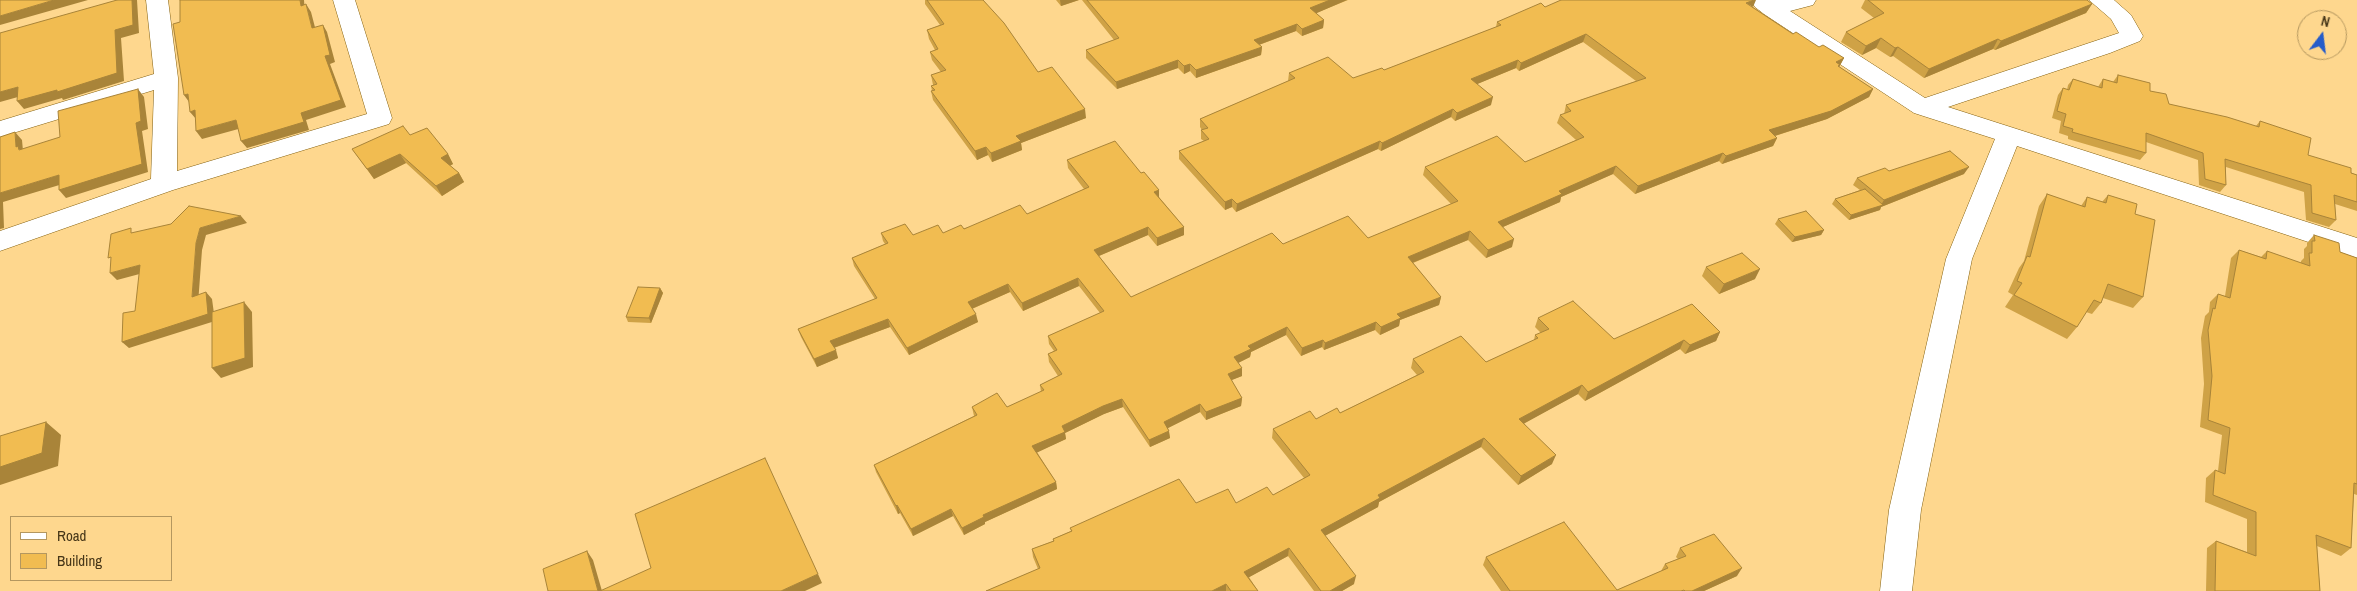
<!DOCTYPE html>
<html>
<head>
<meta charset="utf-8">
<style>
  body { margin:0 }
  #map { position:relative; width:2357px; height:591px; overflow:hidden; background:#fed78e; font-family:"Archivo Narrow",sans-serif }
  canvas { display:block }
  .legend { position:absolute; left:10px; top:516px; width:162px; height:65px; box-sizing:border-box; background:#fed78e; border:1px solid #b4975f; margin:0; padding:6px 9px; list-style:none; font-size:15px; color:#463618 }
  .legend li { display:flex; align-items:center; gap:10px; height:25px }
  .legend b { width:25px; border:1px solid #b4975f }
  .north { position:absolute; left:2297px; top:10px; width:50px; height:50px; box-sizing:border-box; background:#fed78e; border:1px solid #b4975f; border-radius:50%; rotate:15deg; font-size:14px; font-weight:700; line-height:20px; text-align:center; color:#463618 }
  .north::after { content:''; display:block; margin:auto; width:18px; height:22px; background:#265cc9; clip-path:polygon(50% 0,100% 100%,50% 72%,0 100%) }
</style>
</head>
<body>
<div id="map">
<canvas width="2357" height="591"></canvas>
<ul class="legend">
<li><b style="height:6px;background:#fff"></b>Road</li>
<li><b style="height:14px;background:#f1bc51"></b>Building</li>
</ul>
<div class="north">N</div>
</div>
<script>
const context = document.querySelector('canvas').getContext('2d');
context.lineJoin = 'round';
function toPath(rows) {
  const path = new Path2D();
  for (const r of rows) {
    path.moveTo(r[0], r[1]);
    for (let i = 2; i < r.length; i += 2) path.lineTo(r[i], r[i + 1]);
  }
  return path;
}
function trace(path, color, width, dash) {
  context.strokeStyle = color;
  context.lineWidth = width;
  context.lineCap = dash ? 'butt' : 'round';
  context.setLineDash(dash || []);
  context.stroke(path);
}
function paint(path, color) {
  context.fillStyle = color;
  context.fill(path, 'evenodd');
}
const minor = toPath([
  [146,0,168,0,178,78,177,171,367,114,333,0,355,0,392,118,389,124,173,190,0,251,0,231,151,179,154,90,0,137,0,121,154,74,146,0],
  [1753,0,1816,0,1813,5,1790,11,1925,98,2119,33,2111,19,2089,0,2114,0,2131,15,2143,36,2140,41,2110,53,1948,107,2357,238,2357,258,2017,146,1972,259,1921,510,1912,591,1880,591,1889,510,1946,259,1995,139,1914,113,1764,14,1755,7,1752,2,1753,0]
]);
trace(minor, '#846111', 1);
paint(minor, '#fff');
paint(toPath([
  [925,0,983,0,1038,72,1086,118,1021,143,1022,150,992,162,988,155,977,160,933,100,931,91,932,91,931,86,933,85,931,75,941,72,932,60,930,52,935,50,929,39,927,30,940,25,925,4],
  [1056,0,1079,0,1061,6],
  [1082,0,1348,0,1316,13,1324,20,1323,28,1302,36,1296,31,1259,45,1262,47,1261,55,1196,78,1190,71,1184,74,1178,68,1117,89,1086,58,1086,50,1114,40],
  [1865,0,2087,0,2092,4,2086,13,1995,50,1993,49,1924,78,1893,56,1890,57,1876,48,1862,55,1841,42,1846,32,1874,18,1861,8],
  [1545,7,1753,7,1793,34,1819,47,1844,58,1839,67,1873,89,1869,97,1827,119,1775,136,1777,138,1773,146,1722,164,1719,161,1635,194,1613,174,1561,197,1560,202,1503,227,1512,247,1486,258,1468,240,1413,263,1441,297,1439,305,1400,320,1399,326,1380,335,1375,330,1324,350,1322,347,1301,356,1286,335,1251,352,1250,357,1238,363,1242,376,1231,380,1242,398,1241,406,1206,420,1200,412,1168,428,1170,438,1150,447,1123,407,1104,414,1065,433,1066,439,1037,452,1056,482,1057,489,985,522,985,524,964,535,953,516,913,536,900,513,898,514,876,472,874,465,974,416,972,407,1007,407,1041,392,1040,385,1058,376,1049,362,1048,354,1054,351,1049,344,1048,336,1100,313,1079,286,1023,311,1010,292,972,309,978,322,909,355,890,327,834,348,838,358,817,367,801,337,798,329,875,299,854,266,852,258,885,244,883,241,881,233,913,235,943,233,1027,214,1084,189,1068,168,1067,160,1141,173,1159,190,1159,197,1184,227,1184,235,1157,246,1148,235,1099,256,1131,297,1283,244,1368,238,1451,204,1423,175,1425,167,1525,162,1576,140,1557,123,1560,115,1564,114,1566,105,1636,81,1583,42,1519,71,1516,68,1477,84,1491,105,1455,121,1451,117,1381,151,1378,149,1236,212,1232,207,1225,210,1179,159,1179,151,1204,141,1201,139,1201,130,1202,130,1200,127,1200,119,1288,81,1289,73,1353,78,1384,70,1496,27,1497,22],
  [2118,75,2150,91,2169,104,2256,126,2260,121,2308,155,2357,175,2357,211,2335,204,2336,220,2329,227,2306,220,2304,192,2226,167,2226,185,2220,192,2199,185,2198,160,2146,142,2146,153,2140,160,2068,139,2068,136,2059,133,2061,121,2052,118,2058,95,2063,88,2067,90,2068,85,2073,79,2098,87,2103,79,2113,82],
  [410,135,448,154,453,164,450,166,459,173,464,182,442,196,406,163,374,179,352,149],
  [1964,174,1881,207,1880,210,1849,220,1832,204,1835,199,1860,190,1853,185,1857,178],
  [2047,194,2081,206,2087,197,2102,202,2108,195,2135,214,2143,297,2133,308,2103,298,2101,303,2092,314,2086,312,2077,327,2067,339,2005,307,2013,295,2008,292,2019,268,2024,261,2039,206],
  [1778,219,1824,230,1821,235,1792,242,1775,224],
  [2314,235,2340,252,2357,258,2357,495,2354,494,2351,548,2341,556,2317,546,2320,591,2206,591,2207,548,2216,541,2247,552,2247,519,2205,502,2206,478,2215,470,2218,471,2222,435,2200,427,2204,384,2201,338,2205,316,2209,312,2210,302,2218,294,2225,296,2231,258,2239,250,2261,257,2267,251,2301,263,2301,261,2304,258,2304,249,2307,246,2307,243],
  [1706,267,1755,279,1719,294,1702,276],
  [660,288,663,293,651,323,628,322,626,317],
  [1538,318,1614,339,1720,332,1716,341,1685,354,1680,349,1585,401,1578,394,1524,423,1552,464,1518,485,1481,447,1379,502,1378,507,1325,536,1354,584,1342,591,1314,591,1288,556,1249,577,1258,591,986,591,1038,569,1033,557,1032,549,1053,541,1053,539,1071,531,1070,528,1196,503,1236,503,1273,495,1304,478,1272,438,1273,429,1316,419,1340,413,1417,375,1411,368,1413,359,1486,362,1534,340,1535,335,1541,333,1535,327],
  [1680,548,1737,576,1704,591,1501,591,1483,565,1486,557,1617,590,1661,571,1665,564,1678,559,1676,557]
]), '#cfa246');
paint(toPath([
  [54,0,88,0,0,25,0,16],
  [132,0,137,0,139,33,121,38,124,81,63,100,62,98,24,109,17,101,115,30],
  [300,0,304,0,305,13,301,6],
  [1060,0,1079,0,1061,6],
  [1330,0,1347,0,1310,16,1310,8],
  [1754,0,1756,0,1753,7,1746,3],
  [306,4,311,12,317,35,312,28],
  [2092,4,2086,13,1995,50,2001,41],
  [1324,20,1323,28,1302,36,1302,29],
  [1297,24,1296,31,1253,47,1254,40],
  [323,25,327,32,335,62,330,64,346,107,306,120,309,130,247,148,241,141,301,113,325,56],
  [1586,34,1583,42,1519,71,1521,63],
  [1881,38,1876,48,1862,55,1866,46],
  [1998,39,1993,49,1924,78,1929,69],
  [1262,47,1261,55,1196,78,1196,70],
  [1898,47,1893,56,1890,57,1895,48],
  [1844,58,1836,73,1836,62],
  [1178,60,1178,68,1117,89,1116,82],
  [1518,60,1516,68,1470,87,1471,79],
  [1190,64,1190,71,1184,74,1184,66],
  [18,87,25,95,0,102,0,92],
  [138,89,144,97,148,129,142,131,148,172,66,198,59,190,136,123],
  [1873,89,1869,97,1827,119,1765,139,1769,130],
  [188,94,189,102,184,95],
  [1493,97,1491,105,1455,121,1457,113],
  [1085,109,1086,118,1021,143,1022,150,992,162,991,153,1016,136],
  [1453,109,1451,117,1381,151,1382,143],
  [195,110,196,119,190,112],
  [236,120,242,128,202,139,196,131],
  [15,132,22,140,23,151,26,154,16,147],
  [1777,138,1773,146,1722,164,1726,156],
  [1380,141,1378,149,1236,212,1237,204],
  [986,147,988,155,977,160,975,151],
  [1723,153,1719,161,1635,194,1638,186],
  [400,154,406,163,374,179,367,169],
  [448,154,453,164,447,167,441,158],
  [1616,166,1613,174,1561,197,1560,202,1496,230,1498,222,1559,191],
  [1969,167,1964,174,1881,207,1880,210,1849,220,1851,215,1881,205,1884,200],
  [459,173,464,182,442,196,436,186],
  [59,175,66,183,3,202,4,228,0,229,0,193],
  [1159,190,1159,198,1154,192],
  [1232,199,1232,207,1225,210,1225,202],
  [241,216,247,223,206,235,202,250,198,304,192,297,196,243,200,228],
  [1148,227,1148,235,1094,258,1094,250],
  [1184,227,1184,235,1157,246,1157,238],
  [1824,230,1821,235,1792,242,1795,237],
  [1470,231,1468,240,1407,265,1408,257],
  [1514,239,1512,247,1486,258,1488,250],
  [140,265,147,272,117,280,110,273],
  [1760,269,1755,279,1719,294,1724,284],
  [1078,278,1079,286,1023,311,1022,303],
  [1008,284,1010,292,969,310,968,302],
  [660,288,663,293,651,323,649,318],
  [206,292,212,299,215,321,129,348,122,342],
  [1441,297,1439,305,1400,320,1399,326,1380,335,1381,327,1397,314],
  [244,302,252,312,253,367,221,378,212,368],
  [976,314,978,322,909,355,907,348],
  [888,319,890,327,833,348,830,341],
  [1376,322,1375,330,1324,350,1325,343],
  [1287,327,1286,335,1251,352,1250,357,1234,365,1234,357,1248,346],
  [1720,332,1716,341,1685,354,1690,345],
  [1323,340,1322,347,1301,356,1302,348],
  [1684,340,1680,349,1585,401,1588,392],
  [836,350,838,358,817,367,814,359],
  [1242,368,1242,376,1227,382,1228,374],
  [1582,385,1578,394,1516,428,1519,419],
  [1242,398,1241,406,1206,420,1206,412],
  [1122,399,1123,407,1104,414,1065,433,1066,439,1034,454,1032,446,1062,426,1103,406],
  [1200,404,1200,412,1164,430,1164,422],
  [46,422,61,435,58,466,0,485,0,467],
  [1169,431,1170,438,1150,447,1149,440],
  [1484,438,1481,447,1379,502,1378,507,1319,539,1321,530,1378,495],
  [1556,455,1552,464,1518,485,1521,476],
  [1056,482,1057,489,985,522,985,524,964,535,962,528,983,515],
  [897,505,900,513,898,514,896,506],
  [951,509,953,516,913,536,911,529],
  [1289,548,1288,556,1244,580,1244,572],
  [587,551,593,560,602,591,598,591],
  [1742,568,1737,576,1704,591,1692,591],
  [818,574,822,583,805,591,781,591],
  [1356,576,1354,584,1342,591,1330,591],
  [1226,584,1226,591,1212,591]
]), '#a98439');
const building = toPath([
  [0,0,54,0,0,16,0,0],
  [117,0,132,0,133,25,115,30,117,73,57,92,57,90,17,101,18,87,0,92,0,33,117,0],
  [180,0,300,0,301,6,306,4,312,28,323,25,330,55,325,56,341,100,301,113,304,122,241,141,236,120,196,131,195,110,190,112,188,94,184,95,173,24,180,22,180,0],
  [927,0,983,0,1004,23,1038,72,1052,67,1085,109,1016,136,1021,141,991,153,986,147,975,151,931,91,935,90,931,86,937,84,931,75,946,70,930,52,938,49,927,30,944,24,927,0],
  [1087,0,1330,0,1310,8,1324,20,1302,29,1297,24,1254,40,1262,47,1196,70,1190,64,1184,66,1178,60,1116,82,1086,50,1119,38,1087,0],
  [1561,0,1754,0,1746,3,1793,34,1796,32,1819,47,1823,45,1844,58,1836,62,1840,65,1838,66,1873,89,1831,111,1769,130,1777,138,1726,156,1723,153,1638,186,1616,166,1559,191,1562,194,1498,222,1514,239,1488,250,1470,231,1408,257,1441,297,1397,314,1401,318,1381,327,1376,322,1325,343,1323,340,1302,348,1287,327,1248,346,1251,349,1234,357,1242,368,1228,374,1242,398,1206,412,1200,404,1164,422,1169,431,1149,440,1122,399,1103,406,1062,426,1065,432,1032,446,1056,482,983,515,984,517,962,528,951,509,911,529,897,505,896,506,874,465,977,415,972,407,997,393,1007,407,1044,390,1040,385,1062,374,1048,354,1057,350,1048,336,1104,311,1078,278,1022,303,1008,284,968,302,976,314,907,348,888,319,830,341,836,350,814,359,798,329,877,298,852,258,888,243,881,233,905,224,913,235,938,225,943,233,961,225,964,229,1020,205,1027,214,1089,187,1067,160,1115,141,1141,173,1144,172,1159,190,1154,192,1184,227,1157,238,1148,227,1094,250,1131,297,1272,233,1283,244,1348,216,1368,238,1458,201,1425,167,1497,136,1525,162,1584,137,1560,115,1571,111,1566,105,1646,78,1586,34,1521,63,1518,60,1471,79,1493,97,1457,113,1453,109,1382,143,1380,141,1237,204,1232,199,1225,202,1179,151,1209,139,1201,130,1208,128,1200,119,1295,78,1289,73,1328,57,1353,78,1382,68,1384,70,1501,25,1497,22,1541,3,1545,7,1561,0],
  [1868,0,2087,0,2092,4,2001,41,1998,39,1929,69,1898,47,1895,48,1881,38,1866,46,1846,32,1884,13,1868,0],
  [2118,75,2150,83,2150,91,2166,94,2169,104,2227,117,2259,127,2260,121,2311,138,2308,155,2351,168,2351,173,2357,175,2357,202,2334,195,2336,220,2312,213,2311,185,2225,159,2226,185,2205,179,2203,153,2146,133,2146,153,2072,132,2073,129,2063,126,2066,114,2057,111,2063,88,2069,90,2073,79,2102,88,2103,79,2117,83,2118,75],
  [138,89,141,121,136,123,142,164,59,190,59,175,0,193,0,137,15,132,16,147,18,146,19,150,60,137,58,111,138,89],
  [403,126,410,135,427,128,448,154,441,158,459,173,436,186,400,154,367,169,352,149,403,126],
  [1950,151,1969,167,1884,200,1857,178,1885,168,1889,171,1950,151],
  [1865,189,1883,205,1851,215,1835,199,1865,189],
  [2047,194,2085,207,2087,197,2106,203,2108,195,2137,204,2135,214,2155,220,2143,297,2108,284,2101,303,2094,300,2077,327,2014,295,2022,283,2017,281,2027,256,2030,257,2047,194],
  [189,206,241,216,200,228,196,243,192,297,206,292,208,314,122,342,123,313,135,311,140,265,110,273,111,257,108,258,111,234,131,228,131,233,171,224,189,206],
  [1806,211,1824,230,1795,237,1778,219,1806,211],
  [2314,235,2339,243,2340,252,2357,258,2357,484,2354,483,2351,548,2316,535,2320,591,2215,591,2216,541,2256,556,2256,512,2213,495,2215,470,2225,474,2230,428,2208,420,2212,376,2208,330,2213,308,2215,309,2218,294,2230,298,2239,250,2266,259,2267,251,2310,266,2309,253,2312,253,2312,241,2315,241,2314,235],
  [1742,253,1760,269,1724,284,1706,267,1742,253],
  [638,287,660,288,649,318,626,317,638,287],
  [1573,301,1614,339,1692,304,1720,332,1690,345,1684,340,1588,392,1582,385,1519,419,1556,455,1521,476,1484,438,1378,495,1380,498,1321,530,1356,576,1330,591,1321,591,1289,548,1244,572,1258,591,1231,591,1226,584,1212,591,986,591,1040,568,1032,549,1054,541,1053,539,1072,531,1070,528,1179,479,1196,503,1228,489,1236,503,1267,487,1273,495,1310,475,1273,429,1310,411,1316,419,1337,408,1340,413,1424,372,1413,359,1461,336,1486,362,1538,338,1535,335,1549,329,1538,318,1573,301],
  [244,302,245,358,212,368,212,312,244,302],
  [46,422,42,453,0,467,0,436,46,422],
  [765,458,818,574,781,591,600,591,651,568,635,514,765,458],
  [1564,522,1617,590,1668,568,1665,564,1686,556,1680,548,1714,534,1742,568,1692,591,1685,591,1684,590,1681,591,1510,591,1486,557,1564,522],
  [587,551,598,591,548,591,543,569,587,551]
]);
paint(building, '#f1bc51');
trace(building, '#a98439', 1);
</script>
</body>
</html>
